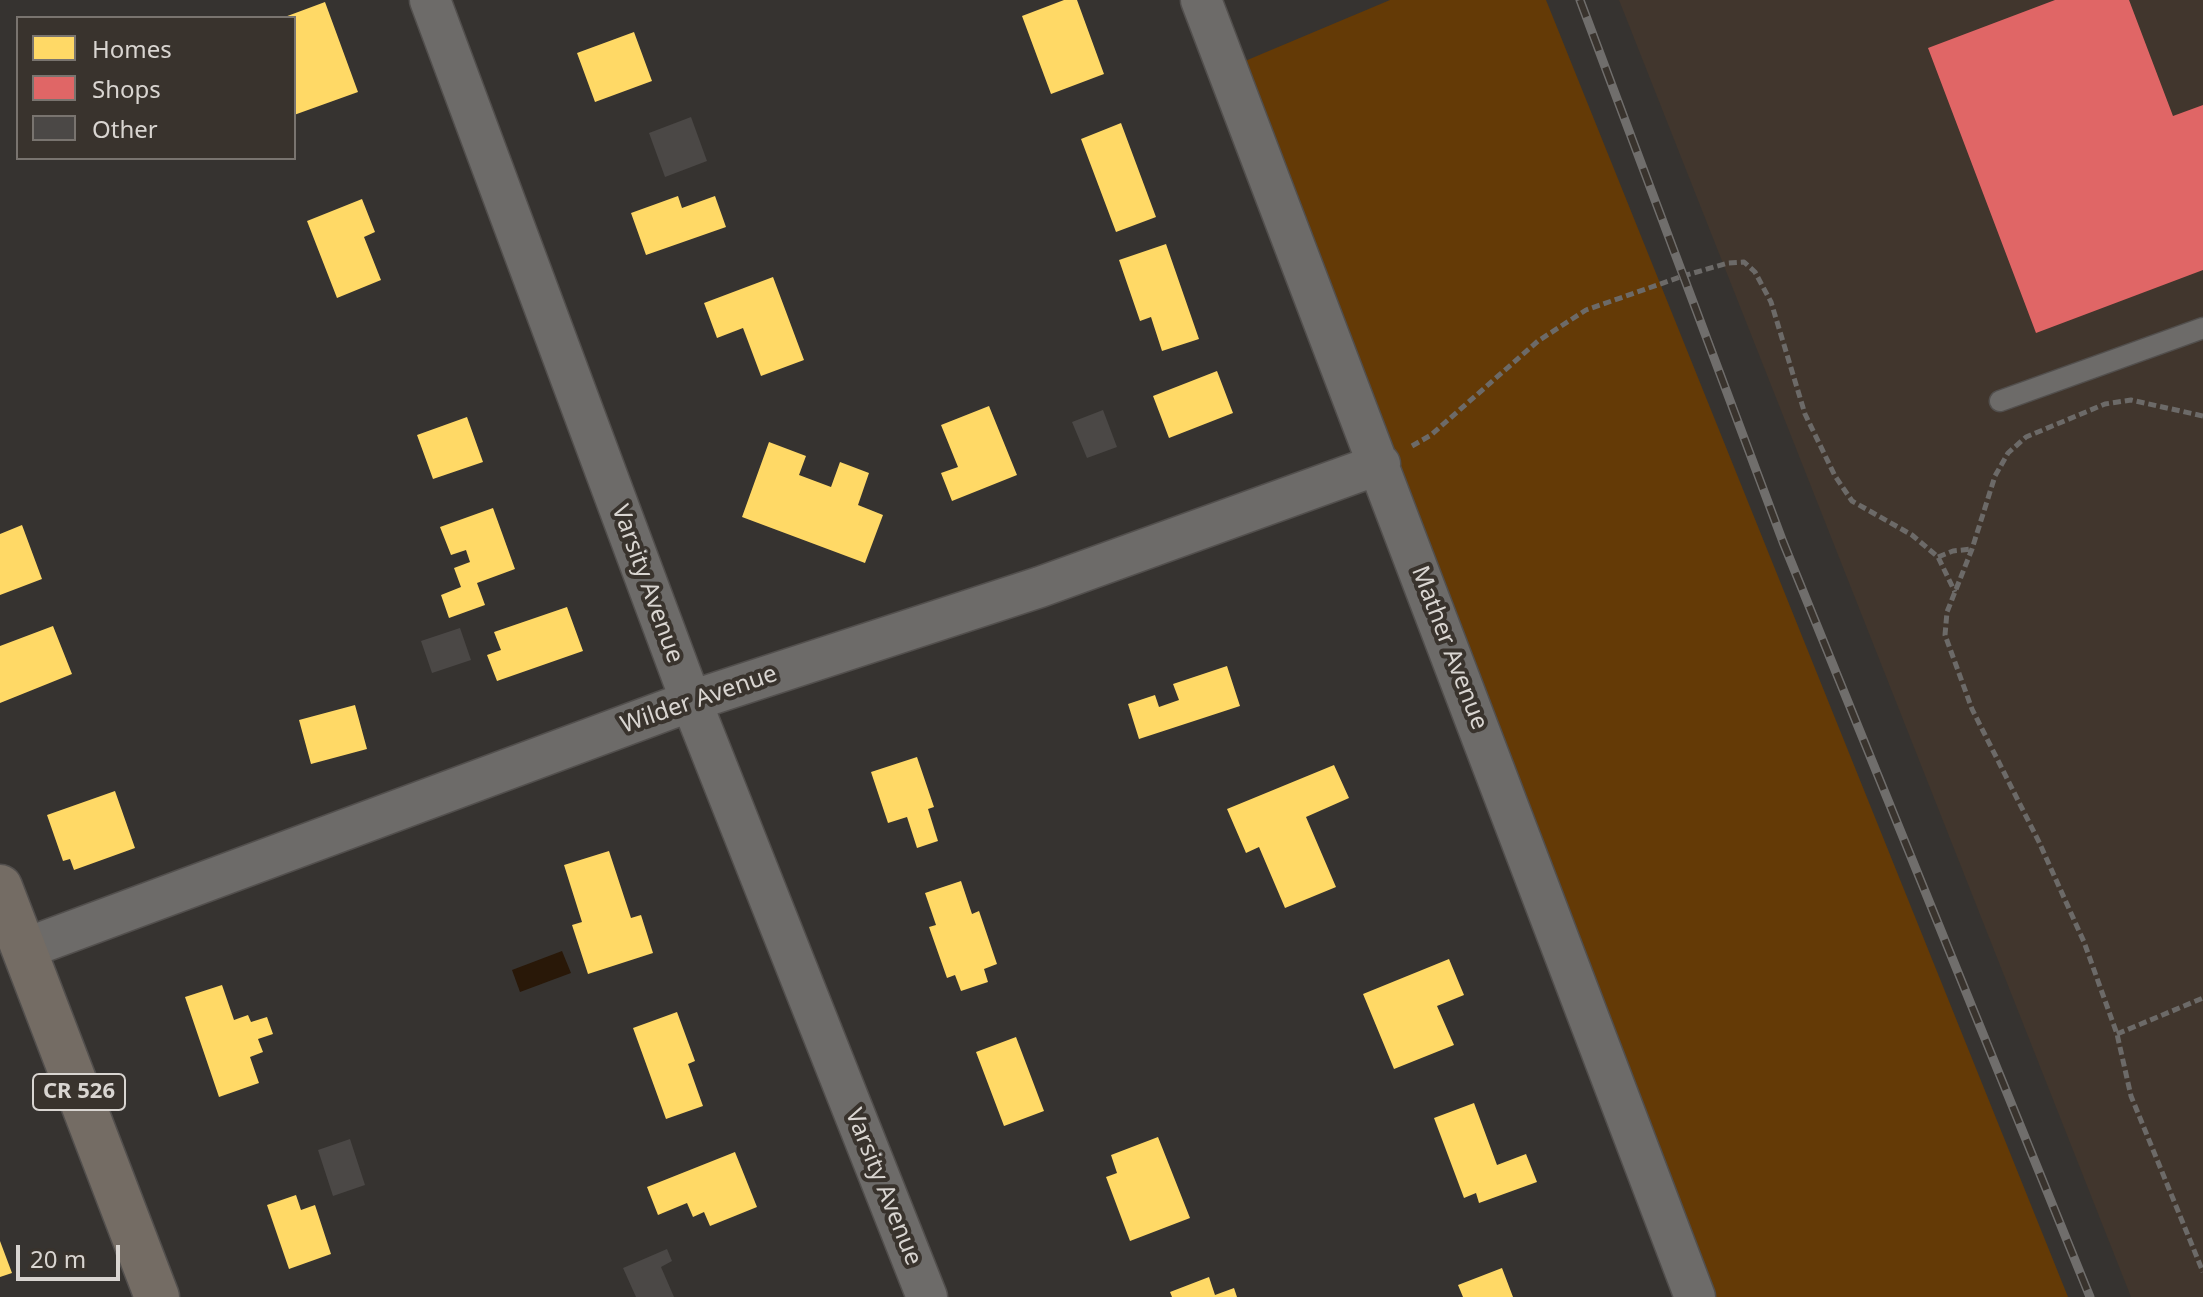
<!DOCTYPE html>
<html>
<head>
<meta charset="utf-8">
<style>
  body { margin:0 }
  #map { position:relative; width:2203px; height:1297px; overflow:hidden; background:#363330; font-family:"Noto Sans",sans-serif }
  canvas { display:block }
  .legend { position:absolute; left:16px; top:16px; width:280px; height:144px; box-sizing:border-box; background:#39332d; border:2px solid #79746f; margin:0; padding:10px 14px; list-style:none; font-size:24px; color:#d9d5d1 }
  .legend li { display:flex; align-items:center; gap:16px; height:40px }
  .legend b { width:40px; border:2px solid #79746f }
  .scale { position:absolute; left:16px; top:1245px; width:104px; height:36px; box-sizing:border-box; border:4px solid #d9d5d1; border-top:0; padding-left:10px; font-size:24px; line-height:28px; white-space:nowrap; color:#d9d5d1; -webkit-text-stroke:6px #39332d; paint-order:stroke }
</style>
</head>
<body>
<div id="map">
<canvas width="2203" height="1297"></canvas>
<ul class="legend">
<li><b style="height:22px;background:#ffd966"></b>Homes</li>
<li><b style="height:22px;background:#e06666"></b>Shops</li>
<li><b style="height:22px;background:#4b4846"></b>Other</li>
</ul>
<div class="scale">20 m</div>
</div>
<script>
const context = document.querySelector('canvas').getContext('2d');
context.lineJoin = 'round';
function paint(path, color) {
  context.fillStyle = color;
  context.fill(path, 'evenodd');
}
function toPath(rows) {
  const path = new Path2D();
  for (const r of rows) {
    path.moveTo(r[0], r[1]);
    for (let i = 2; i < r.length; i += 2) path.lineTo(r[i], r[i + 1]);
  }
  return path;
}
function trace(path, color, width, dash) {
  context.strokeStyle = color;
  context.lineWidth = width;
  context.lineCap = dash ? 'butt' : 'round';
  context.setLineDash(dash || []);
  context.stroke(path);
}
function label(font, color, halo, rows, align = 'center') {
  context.font = font + ' "Noto Sans",sans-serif';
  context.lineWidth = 8;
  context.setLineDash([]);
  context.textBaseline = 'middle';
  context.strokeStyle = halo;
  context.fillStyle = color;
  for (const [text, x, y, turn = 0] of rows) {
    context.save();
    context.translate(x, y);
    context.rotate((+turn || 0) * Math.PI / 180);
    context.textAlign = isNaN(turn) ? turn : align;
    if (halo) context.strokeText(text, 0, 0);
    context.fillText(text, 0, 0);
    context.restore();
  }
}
paint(toPath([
  [1619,0,2203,0,2203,1297,2131,1297]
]), '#41362d');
paint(toPath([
  [1390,0,1546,0,2068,1297,1714,1297,1245,61]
]), '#643a06');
paint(toPath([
  [562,951,571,973,520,992,512,970]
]), '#291808');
paint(toPath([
  [1064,0,1077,0,1104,74,1051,94,1022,16],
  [325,2,358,92,294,115,294,18,282,18],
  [634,32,652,81,595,102,577,53],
  [1121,123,1156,217,1116,232,1081,139],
  [678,196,682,208,715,196,726,227,646,255,631,213],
  [362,199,375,232,364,237,381,280,337,298,307,221],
  [1166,244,1199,339,1162,351,1151,317,1140,321,1119,260],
  [773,277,804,360,761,376,743,328,717,338,704,303],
  [1217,371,1233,413,1169,438,1153,396],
  [989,406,1017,475,952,501,941,473,958,467,941,425],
  [467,417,483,462,433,479,417,435],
  [769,442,806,456,799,475,831,487,840,462,869,473,858,505,883,515,865,563,742,517],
  [493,508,515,569,477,583,485,605,449,618,441,595,461,587,454,568,470,562,466,550,451,555,440,527],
  [22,525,42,579,0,595,0,534],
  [567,607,583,651,497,681,487,655,501,650,494,632],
  [53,626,72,674,0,703,0,646],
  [1227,666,1240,706,1139,739,1128,704,1155,695,1159,707,1179,700,1173,684],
  [355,705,367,749,311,764,299,720],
  [917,757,934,807,928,809,938,841,917,848,907,817,888,823,871,772],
  [1334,765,1349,798,1306,817,1336,887,1285,908,1259,847,1246,853,1227,809],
  [115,791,135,848,74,870,70,859,63,861,47,815],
  [609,851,631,918,641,915,653,953,588,974,572,925,582,922,564,865],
  [961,881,972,914,979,911,997,964,984,969,988,982,961,991,955,975,947,978,929,927,936,925,925,893],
  [1449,959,1464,995,1437,1006,1454,1045,1394,1069,1363,994],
  [222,985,234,1020,248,1015,251,1022,267,1017,273,1034,258,1039,263,1052,250,1057,259,1083,219,1097,185,997],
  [677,1012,695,1061,688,1064,703,1106,666,1119,633,1028],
  [1016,1037,1044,1111,1004,1126,976,1052],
  [1474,1103,1497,1165,1526,1154,1537,1182,1479,1203,1476,1193,1464,1198,1434,1118],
  [1158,1137,1190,1218,1130,1241,1106,1177,1117,1173,1111,1155],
  [735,1152,757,1207,710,1226,704,1212,693,1217,687,1203,658,1215,647,1187],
  [296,1195,301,1210,315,1205,331,1254,289,1269,267,1205],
  [0,1241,12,1273,0,1277],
  [1502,1268,1513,1297,1463,1297,1458,1285],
  [1209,1277,1215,1295,1234,1288,1237,1297,1172,1297,1170,1292]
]), '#ffd966');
paint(toPath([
  [2055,0,2129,0,2173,116,2203,105,2203,270,2036,333,1928,48]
]), '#e06666');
paint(toPath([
  [691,117,707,161,665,177,649,133],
  [1103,410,1117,447,1087,458,1072,422],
  [460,628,471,660,432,673,421,641],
  [350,1139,365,1185,333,1196,318,1150],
  [667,1249,672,1261,661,1267,674,1297,636,1297,623,1268]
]), '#4b4846');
const lane = toPath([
  [2000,401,2203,328]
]);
const street = toPath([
  [430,0,691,701,927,1297],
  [1201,0,1695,1297],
  [24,949,691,701,1040,587,1380,464]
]);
const primary = toPath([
  [0,887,157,1297]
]);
trace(lane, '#524f4d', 23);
trace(street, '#524f4d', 43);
trace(primary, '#524f4d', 47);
trace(toPath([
  [2203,416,2131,400,2105,404,2026,437,2008,453,1995,476,1972,549,1947,612,1945,635,1972,709,2039,842,2084,942,2117,1034,2131,1096,2203,1272],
  [1412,446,1431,435,1538,341,1586,310,1683,276,1728,263,1744,262,1755,272,1771,302,1805,414,1835,476,1852,501,1912,535,1938,557,1955,592],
  [1938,557,1953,551,1972,549],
  [2117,1034,2203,998]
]), '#6c6a68', 5, [8, 4]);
trace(lane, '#6d6b69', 20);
trace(street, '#6d6b69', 40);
trace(primary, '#746c64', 44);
const rail = toPath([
  [1580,0,1783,542,2090,1297]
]);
trace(rail, '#706e6c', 9);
trace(rail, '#39332d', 6, [18]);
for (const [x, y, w] of [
  [79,1092,92]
]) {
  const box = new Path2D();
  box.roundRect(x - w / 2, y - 18, w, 36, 6);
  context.fillStyle = '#39332d';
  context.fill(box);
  trace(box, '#d9d5d1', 2);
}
label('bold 22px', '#d9d5d1', null, [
  ["CR 526",79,1092]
]);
label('24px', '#d9d5d1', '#39332d', [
  ["Varsity Avenue",647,584,70],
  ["Mather Avenue",1449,648,69],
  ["Wilder Avenue",699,700,-19],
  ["Varsity Avenue",883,1187,68]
]);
</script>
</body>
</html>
